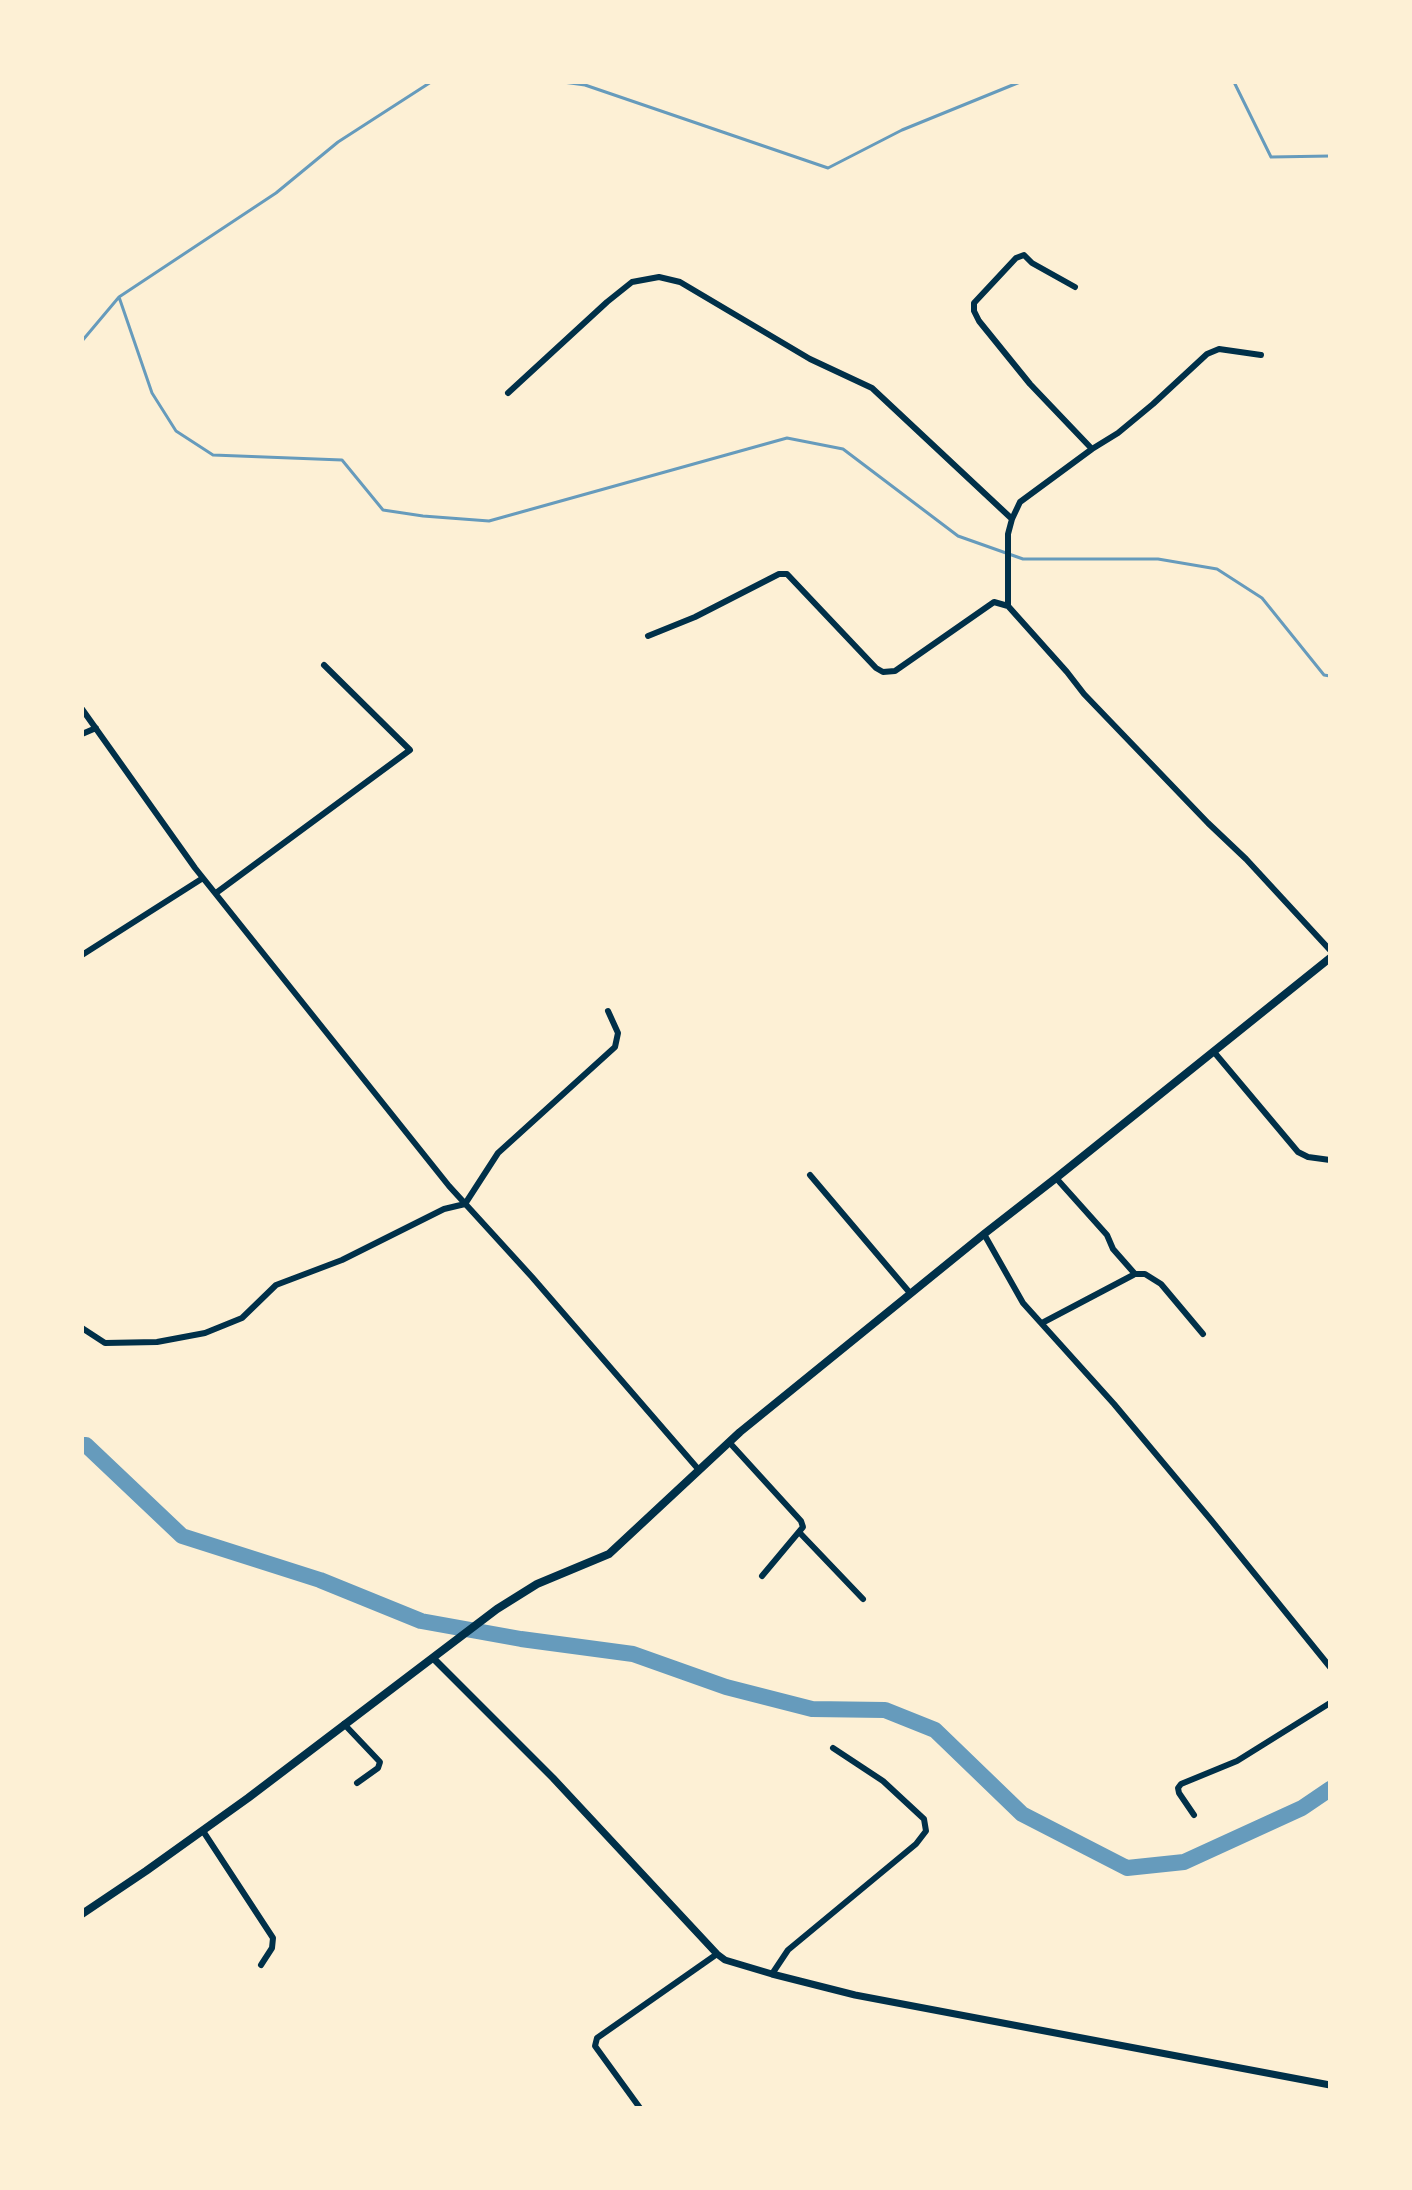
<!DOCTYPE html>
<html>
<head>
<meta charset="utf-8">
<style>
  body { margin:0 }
  #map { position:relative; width:1412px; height:2190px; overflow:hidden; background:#fdf0d5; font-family:Arial,sans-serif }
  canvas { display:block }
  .frame { position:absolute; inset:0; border:84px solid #fdf0d5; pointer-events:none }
</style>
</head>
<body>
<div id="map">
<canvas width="1412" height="2190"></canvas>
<div class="frame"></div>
</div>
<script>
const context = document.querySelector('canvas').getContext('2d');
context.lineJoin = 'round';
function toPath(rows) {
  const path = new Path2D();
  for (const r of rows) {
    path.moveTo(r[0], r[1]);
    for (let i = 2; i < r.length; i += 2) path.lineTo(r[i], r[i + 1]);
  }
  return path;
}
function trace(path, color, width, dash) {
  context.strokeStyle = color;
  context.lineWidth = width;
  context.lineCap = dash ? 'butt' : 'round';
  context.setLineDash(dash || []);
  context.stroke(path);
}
trace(toPath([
  [563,82,585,85,828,168,902,130,1020,82],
  [1234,82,1271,157,1330,156],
  [119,297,152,393,176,431,213,455,342,460,383,510,423,516,489,521,787,438,843,449,958,536,1023,559,1158,559,1217,569,1262,598,1324,675,1330,676],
  [82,341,119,297,276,193,338,142,431,82]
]), '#669bbc', 3);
trace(toPath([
  [82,1445,86,1445,182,1536,320,1580,421,1621,521,1639,633,1654,726,1687,812,1709,885,1710,935,1730,1022,1814,1127,1868,1184,1862,1302,1808,1330,1789]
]), '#669bbc', 16);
trace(toPath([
  [1075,287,1032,263,1024,255,1016,258,974,303,974,311,979,321,1030,384,1092,449],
  [508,393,607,302,632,282,659,277,680,282,810,359,872,388,1012,519],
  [1008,606,1008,534,1012,519,1020,502,1092,449,1118,433,1153,404,1207,354,1219,349,1261,355],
  [648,636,695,617,779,574,787,574,876,668,883,672,895,671,994,602,1008,606,1067,672,1084,694,1208,823,1246,859,1330,950],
  [82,709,195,868,449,1186,532,1277,699,1470],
  [82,734,96,728],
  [216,893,410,750,324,665],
  [82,955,203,878],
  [1214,1052,1298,1152,1308,1157,1330,1160],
  [810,1175,910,1293],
  [1056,1178,1107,1235,1113,1249,1135,1274],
  [984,1234,1023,1303,1114,1404,1211,1520,1330,1667],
  [1042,1323,1135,1274,1145,1274,1161,1284,1203,1334],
  [82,1328,105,1343,157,1342,205,1333,242,1318,276,1285,342,1260,444,1209,465,1204,498,1153,615,1047,618,1033,608,1011],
  [729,1442,801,1521,803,1527,762,1576],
  [799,1532,863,1599],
  [344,1724,380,1762,378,1768,357,1783],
  [1194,1815,1179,1793,1178,1788,1181,1784,1237,1761,1330,1703],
  [203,1831,273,1938,272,1948,261,1965],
  [772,1974,788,1950,916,1844,926,1831,924,1819,883,1781,833,1748],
  [640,2108,595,2046,597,2038,717,1954]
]), '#003049', 6);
trace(toPath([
  [433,1658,553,1778,717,1954,725,1960,772,1974,855,1995,1330,2085]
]), '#003049', 7);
trace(toPath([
  [82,1914,146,1871,248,1798,497,1609,537,1584,609,1554,740,1432,984,1234,1056,1178,1330,958]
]), '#003049', 8);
</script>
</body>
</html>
